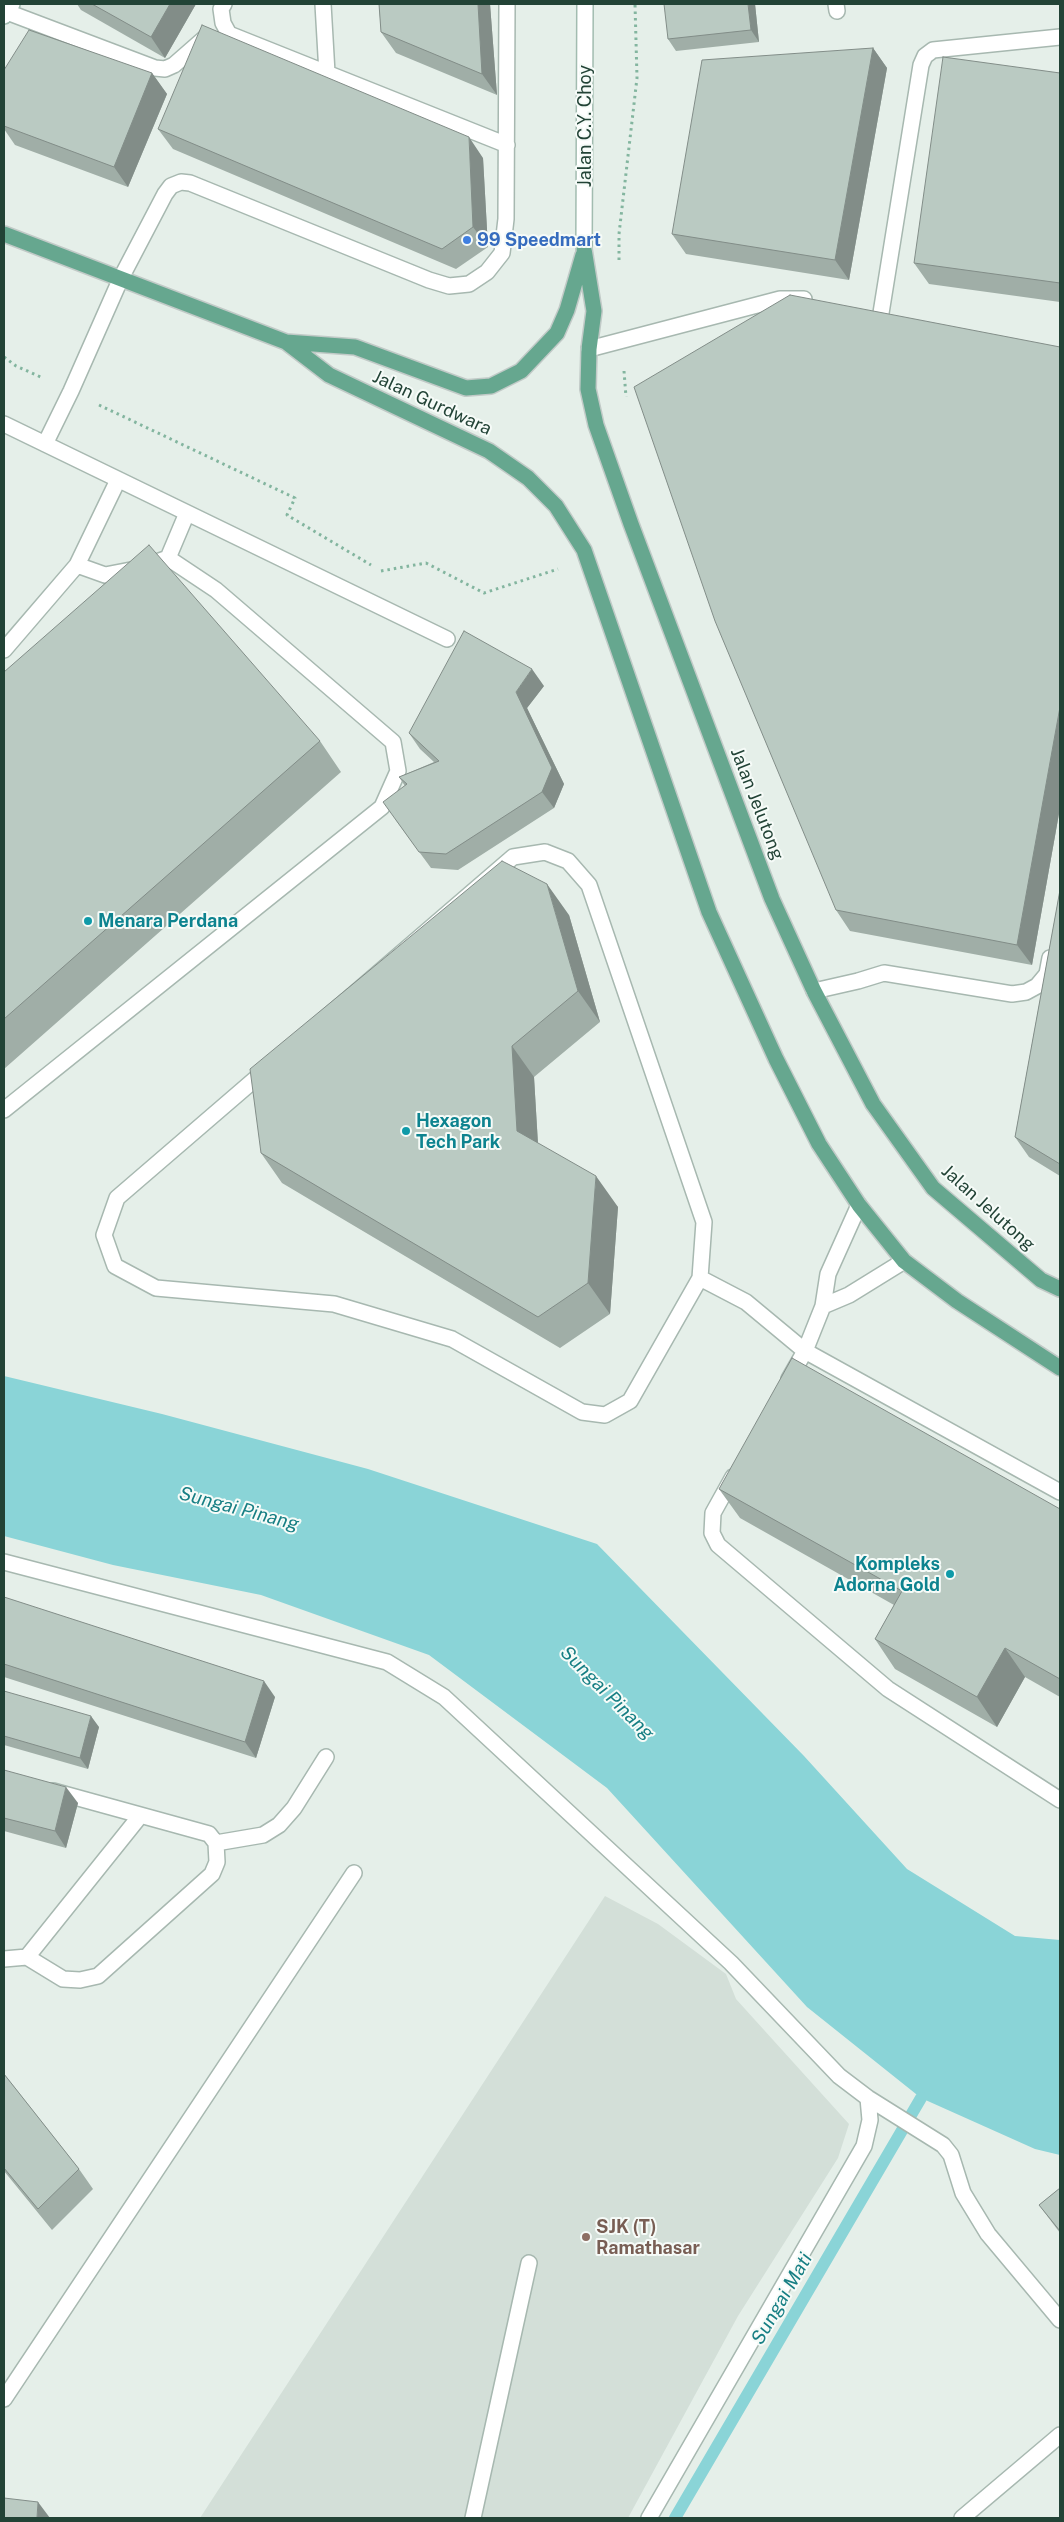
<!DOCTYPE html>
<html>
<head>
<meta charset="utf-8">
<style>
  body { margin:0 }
  #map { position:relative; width:1064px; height:2522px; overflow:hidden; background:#e5efe9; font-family:"Public Sans",sans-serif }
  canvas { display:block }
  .frame { position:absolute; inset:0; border:5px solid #224336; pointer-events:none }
</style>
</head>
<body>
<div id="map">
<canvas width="1064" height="2522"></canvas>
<div class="frame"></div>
</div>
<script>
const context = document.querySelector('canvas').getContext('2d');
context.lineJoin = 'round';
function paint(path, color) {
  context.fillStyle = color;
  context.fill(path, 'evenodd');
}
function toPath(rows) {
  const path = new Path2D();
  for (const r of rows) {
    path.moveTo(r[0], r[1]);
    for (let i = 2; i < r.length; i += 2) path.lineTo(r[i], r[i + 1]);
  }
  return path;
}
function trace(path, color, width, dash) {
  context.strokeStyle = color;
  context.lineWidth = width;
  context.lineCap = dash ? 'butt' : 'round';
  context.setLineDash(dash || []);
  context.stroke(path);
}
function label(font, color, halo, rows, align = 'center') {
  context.font = font + ' "Public Sans",sans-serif';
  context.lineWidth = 4;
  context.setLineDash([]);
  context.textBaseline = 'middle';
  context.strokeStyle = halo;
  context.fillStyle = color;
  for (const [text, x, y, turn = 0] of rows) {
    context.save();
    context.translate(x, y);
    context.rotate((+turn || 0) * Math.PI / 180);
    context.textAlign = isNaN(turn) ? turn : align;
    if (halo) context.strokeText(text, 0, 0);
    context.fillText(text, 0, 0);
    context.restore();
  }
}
paint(toPath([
  [605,1896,658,1924,726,1974,736,1999,849,2124,838,2158,738,2316,628,2518,200,2518]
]), '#d3dfd8');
paint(toPath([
  [4,1376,162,1414,368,1469,597,1544,804,1756,907,1869,1015,1936,1060,1940,1060,2155,1035,2149,921,2098,807,2007,607,1788,429,1655,261,1595,113,1565,4,1536]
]), '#8ad4d7');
trace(toPath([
  [675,2518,921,2098]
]), '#8ad4d7', 12);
const lane = toPath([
  [224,4,221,9,223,23,229,34,507,145],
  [323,4,327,73],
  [836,4,837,11],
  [7,12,155,68,165,69,174,65,206,37],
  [881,313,921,65,925,56,933,50,1060,37],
  [589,349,780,299,804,299],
  [4,424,447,639],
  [45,444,71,391,121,278,165,194,171,186,181,182,190,183,429,280,449,286,469,284,487,272,502,253,506,219,507,4],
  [168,558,187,513],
  [4,650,77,565,118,480],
  [545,852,568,861,589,885,704,1222,700,1278,630,1401,605,1415,582,1412,452,1339,334,1304,156,1288,115,1266,104,1235,117,1198,513,857,545,852],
  [814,991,858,981,884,973,1012,994,1026,992,1037,986,1047,974,1050,958],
  [4,1110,382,807,398,771,393,742,216,590,168,558,136,569,105,575,77,565],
  [700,1278,746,1302,805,1351,1060,1492],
  [823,1306,849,1295,904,1261],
  [789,1379,805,1351,823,1306,828,1274,859,1205],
  [733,1477,713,1513,712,1533,718,1545,888,1689,1060,1800],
  [4,1562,387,1662,444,1697,731,1963,839,2076,868,2098,943,2145,951,2155,963,2193,988,2234,1060,2320],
  [216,1843,263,1835,279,1825,294,1808,326,1757],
  [27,1957,63,1979,80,1980,98,1976,212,1874,217,1862,216,1843,209,1834,53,1791],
  [4,1959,27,1957,140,1816],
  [4,2399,354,1873],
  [473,2518,529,2263],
  [649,2518,864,2146,870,2120,868,2098],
  [962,2518,1060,2435]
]);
const secondary = toPath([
  [4,16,12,4],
  [584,249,585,4]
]);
const primary = toPath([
  [4,234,286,342,355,347,466,388,491,386,521,371,557,333,567,310,583,255],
  [584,249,594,311,589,349,588,389,596,425,631,524,772,899,814,991,873,1104,933,1188,1041,1280,1060,1289],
  [286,342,329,375,489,451,528,478,556,506,584,550,709,912,776,1059,819,1144,859,1205,904,1261,957,1301,1060,1368]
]);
trace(lane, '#a7b8b0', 18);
trace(secondary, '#a2bcb0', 18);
trace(primary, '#c1cac7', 18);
trace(toPath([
  [619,260,619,234,637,78,635,4],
  [4,357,16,366,43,378],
  [624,371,626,397],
  [99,405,295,498,287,515,371,565],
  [381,571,426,563,484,593,558,569]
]), '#83b59f', 3, [2.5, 4]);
trace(lane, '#fff', 15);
trace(secondary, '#fff', 15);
trace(primary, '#66a78f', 15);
paint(toPath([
  [77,4,196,4,165,58,81,10],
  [379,4,490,4,497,95,396,53,381,32],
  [755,4,759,42,676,51,668,39],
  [873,48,887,68,849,280,686,254,672,234],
  [4,70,152,73,167,94,128,187,15,145,4,129],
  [1060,73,1060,302,929,284,914,263],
  [158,129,483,158,488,247,456,269,173,149],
  [1060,347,1060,808,1032,965,850,931,836,910],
  [4,672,320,741,341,772,4,1069],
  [544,686,527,708,564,784,554,808,458,870,431,868,395,819,405,786,399,777,434,762,420,749,409,733],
  [1060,890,1060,1176,1029,1157,1015,1137],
  [569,915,600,1022,534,1077,538,1143,618,1207,610,1314,560,1348,282,1183,261,1153],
  [719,1489,1060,1509,1060,1697,1025,1677,997,1727,895,1669,875,1639,894,1605,740,1518],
  [4,1597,275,1697,256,1758,4,1677],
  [4,1691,99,1727,88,1769,4,1745],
  [4,1770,78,1803,66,1848,4,1831],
  [4,2074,79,2169,93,2189,52,2230,4,2171],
  [1060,2188,1060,2233,1039,2205]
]), '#a0aea7');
paint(toPath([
  [170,4,196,4,165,58,151,37],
  [478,4,490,4,497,95,482,74],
  [748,4,755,4,759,42,751,30],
  [873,48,887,68,849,280,835,260],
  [152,73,167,94,128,187,114,167],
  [469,137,483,158,488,247,473,227],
  [532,669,544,686,527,708,564,784,554,808,542,792,516,692],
  [1060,707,1060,808,1032,965,1017,945],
  [547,884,569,915,600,1022,578,991],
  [512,1046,534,1077,539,1162,517,1131],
  [596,1176,618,1207,610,1314,588,1283],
  [1005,1648,1025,1677,997,1727,977,1697],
  [264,1681,275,1697,256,1758,245,1742],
  [91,1716,99,1727,88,1769,80,1758],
  [66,1787,78,1803,66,1848,55,1831],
  [38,2502,50,2518,37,2518]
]), '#828d88');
const building = toPath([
  [92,4,170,4,151,37,92,4],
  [379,4,478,4,482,74,381,32,379,4],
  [664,4,748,4,751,30,668,39,664,4],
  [202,25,469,137,473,227,442,249,158,129,202,25],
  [29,30,152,73,114,167,4,126,4,70,29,30],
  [873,48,835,260,672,234,702,60,873,48],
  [943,57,1060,73,1060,283,914,263,943,57],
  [790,295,1060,347,1060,707,1017,945,836,910,715,621,634,387,790,295],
  [149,545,320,741,4,1019,4,672,149,545],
  [464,631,532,669,516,692,552,768,542,792,446,854,419,852,383,802,407,784,399,777,439,761,409,733,464,631],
  [502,861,547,884,578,991,512,1046,517,1131,596,1176,588,1283,538,1317,261,1153,250,1069,502,861],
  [1060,890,1060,1164,1015,1137,1060,890],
  [792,1358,1060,1509,1060,1679,1005,1648,977,1697,875,1639,902,1591,719,1489,792,1358],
  [4,1597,264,1681,245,1742,4,1664,4,1597],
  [4,1691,91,1716,80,1758,4,1736,4,1691],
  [4,1770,66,1787,55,1831,4,1818,4,1770],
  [4,2074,79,2169,38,2209,4,2168,4,2074],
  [1060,2188,1060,2231,1039,2205,1060,2188],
  [4,2498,38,2502,37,2518,4,2518,4,2498]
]);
paint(building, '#bacac2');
trace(building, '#828d88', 1);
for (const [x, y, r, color] of [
  [467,240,5,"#3f7fe0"],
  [88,921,5,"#0f9aa8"],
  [406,1131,5,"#0f9aa8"],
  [950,1574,5,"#0f9aa8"],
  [586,2237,5,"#8d6e63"]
]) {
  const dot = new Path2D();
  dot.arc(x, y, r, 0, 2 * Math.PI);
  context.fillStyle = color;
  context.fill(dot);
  trace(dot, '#f6fbf8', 2);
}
label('18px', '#224336', '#f6fbf8', [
  ["Jalan C.Y. Choy",585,126,-90],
  ["Jalan Gurdwara",432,403,25],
  ["Jalan Jelutong",757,804,69],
  ["Jalan Jelutong",988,1208,42]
]);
label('bold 18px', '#366cbe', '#f6fbf8', [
  ["99 Speedmart",477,240]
], 'left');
label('bold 18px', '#0d838f', '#f6fbf8', [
  ["Menara Perdana",98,921],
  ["Hexagon",416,1121],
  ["Tech Park",416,1142],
  ["Kompleks",940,1564,"right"],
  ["Adorna Gold",940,1585,"right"]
], 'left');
label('bold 18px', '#785e54', '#f6fbf8', [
  ["SJK (T)",596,2227],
  ["Ramathasar",596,2248]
], 'left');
label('italic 19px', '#177f84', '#f6fbf8', [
  ["Sungai Pinang",239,1509,15],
  ["Sungai Pinang",607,1693,45],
  ["Sungai Mati",782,2299,-60]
]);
</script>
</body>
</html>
